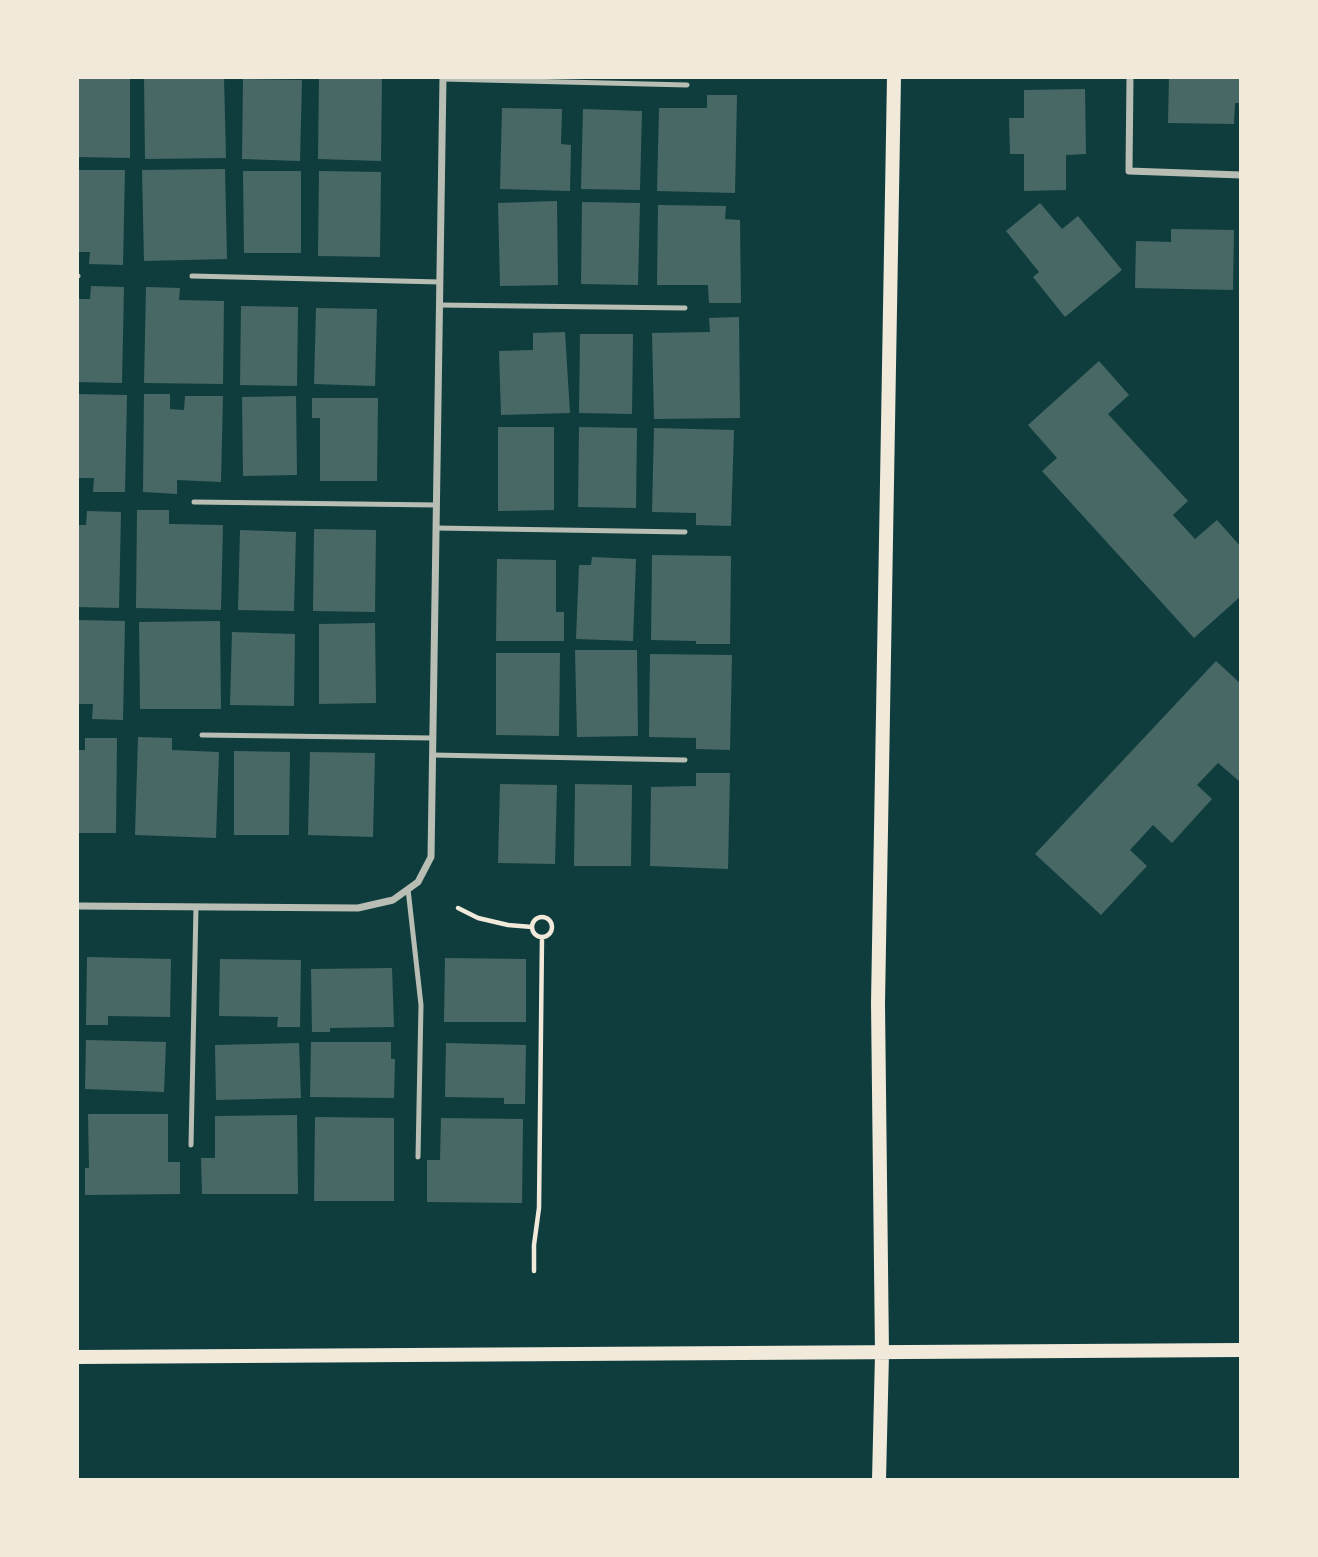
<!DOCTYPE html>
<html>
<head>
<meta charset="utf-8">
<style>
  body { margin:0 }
  #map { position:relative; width:1318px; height:1557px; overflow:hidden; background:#0f3d3e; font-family:"Archivo Narrow",sans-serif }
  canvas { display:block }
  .frame { position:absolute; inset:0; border:79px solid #f1e9da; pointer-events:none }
</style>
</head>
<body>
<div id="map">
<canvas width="1318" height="1557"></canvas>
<div class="frame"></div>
</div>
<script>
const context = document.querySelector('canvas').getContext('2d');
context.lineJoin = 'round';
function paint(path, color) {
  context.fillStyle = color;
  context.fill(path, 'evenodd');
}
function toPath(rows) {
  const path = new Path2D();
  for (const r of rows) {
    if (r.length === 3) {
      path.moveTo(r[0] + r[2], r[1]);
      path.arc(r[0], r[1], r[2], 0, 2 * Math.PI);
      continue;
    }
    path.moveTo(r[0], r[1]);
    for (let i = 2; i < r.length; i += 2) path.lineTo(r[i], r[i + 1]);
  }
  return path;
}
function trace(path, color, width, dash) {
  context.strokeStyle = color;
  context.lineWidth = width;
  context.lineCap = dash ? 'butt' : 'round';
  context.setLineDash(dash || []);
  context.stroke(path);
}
paint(toPath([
  [77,77,130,77,130,158,77,157],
  [144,77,224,77,226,158,145,159],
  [319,77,382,77,381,161,318,159],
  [1169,77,1241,77,1241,103,1235,103,1234,124,1168,123],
  [243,79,302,80,300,161,242,159],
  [1085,89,1086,154,1066,155,1066,190,1024,191,1024,154,1010,154,1009,118,1024,118,1024,90],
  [707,95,737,95,735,193,657,191,659,108,707,108],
  [502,108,562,109,561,144,571,145,570,191,500,189],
  [583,109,642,111,640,190,581,189],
  [225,169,227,259,144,261,142,170],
  [77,170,125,170,123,265,89,264,90,252,77,252],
  [243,171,301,171,301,253,244,253],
  [319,171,381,172,380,257,318,256],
  [557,201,558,285,500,286,498,203],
  [582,202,640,203,638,285,581,284],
  [1040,203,1062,229,1078,216,1122,270,1065,317,1033,277,1039,272,1006,231],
  [658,205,726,206,725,219,740,220,741,303,709,303,708,285,657,285],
  [1171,229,1234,230,1233,290,1135,288,1136,241,1171,242],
  [91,286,124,287,122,383,77,382,77,299,90,299],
  [146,287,180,288,179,300,224,301,223,384,144,383],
  [241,306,298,307,297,386,240,385],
  [316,308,377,309,375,386,314,384],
  [739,317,740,418,654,419,652,333,710,332,709,318],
  [565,332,570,413,501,415,499,351,533,350,533,333],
  [580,334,633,334,632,414,579,413],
  [1099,361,1129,395,1108,414,1188,501,1173,515,1195,539,1217,520,1241,547,1241,596,1194,638,1042,471,1057,458,1028,425],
  [77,394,127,395,125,492,93,492,94,478,77,478],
  [144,394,170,394,170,409,184,410,185,396,223,396,221,482,177,480,177,494,143,492],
  [296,396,297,475,243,476,242,397],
  [312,398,378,398,377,481,320,481,320,418,312,418],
  [498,427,554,427,554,510,498,511],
  [579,427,637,428,636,508,578,507],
  [654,428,734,430,731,526,696,525,696,513,652,512],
  [137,510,169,510,169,524,223,525,221,610,136,608],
  [87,511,121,512,119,608,77,607,77,525,86,525],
  [314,529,376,530,375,612,313,611],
  [240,530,296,532,294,611,238,610],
  [652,555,731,556,730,644,696,644,696,641,651,640],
  [592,557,636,559,633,641,576,639,579,565,591,565],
  [497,559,556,560,556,612,564,612,564,641,496,641],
  [77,620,125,621,123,720,92,719,93,704,77,704],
  [220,621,221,709,140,709,139,622],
  [375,623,376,703,319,704,319,624],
  [232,632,295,634,294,706,230,705],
  [575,650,637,650,638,736,577,737],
  [496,653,560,653,559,736,496,735],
  [650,654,732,655,730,750,696,749,696,738,649,737],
  [1216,661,1241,684,1241,779,1239,781,1218,763,1197,785,1212,799,1172,843,1153,825,1130,850,1147,866,1101,915,1035,854],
  [138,737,172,738,172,750,219,752,216,838,135,835],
  [85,738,117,738,116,833,77,833,77,750,85,750],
  [234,751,290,752,289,835,234,835],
  [310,752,375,753,373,837,308,835],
  [696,773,730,773,728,869,650,866,651,787,696,786],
  [500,784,557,785,555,864,498,863],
  [575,784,632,785,631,866,574,866],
  [87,957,171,959,170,1017,108,1016,108,1025,86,1025],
  [445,958,526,959,526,1022,444,1022],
  [220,959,301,960,300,1027,277,1027,278,1017,219,1016],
  [392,968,394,1027,330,1028,330,1032,312,1032,311,969],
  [86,1040,166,1042,164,1092,85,1089],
  [311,1042,391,1042,391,1059,395,1059,394,1098,310,1097],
  [299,1043,301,1098,216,1100,215,1045],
  [446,1043,526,1045,525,1104,504,1104,504,1098,445,1097],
  [88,1114,168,1114,168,1162,180,1162,180,1194,85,1195,85,1168,89,1168],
  [297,1115,298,1194,202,1194,201,1158,215,1158,215,1116],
  [315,1117,394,1118,394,1201,314,1201],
  [441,1118,523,1119,522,1203,427,1202,427,1160,440,1160]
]), '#486865');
trace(toPath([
  [458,908,478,918,508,925,532,927],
  [542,927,10],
  [534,1271,534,1245,539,1208,542,937]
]), '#f1e9da', 4.5);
trace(toPath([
  [443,79,687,85],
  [77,276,78,276],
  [192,276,440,282],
  [439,305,685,308],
  [194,502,437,505],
  [436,528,685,532],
  [202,735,432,738],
  [433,755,685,760],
  [408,889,421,1005,418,1157],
  [191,1145,196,907]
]), '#b8beb3', 5);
trace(toPath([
  [1130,77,1129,171,1241,175],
  [77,906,358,908,393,900,418,882,431,857,443,77]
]), '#b8beb3', 7);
trace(toPath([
  [77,1357,1241,1350],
  [879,1480,882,1354,878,1003,894,77]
]), '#f1e9da', 14);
</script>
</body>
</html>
